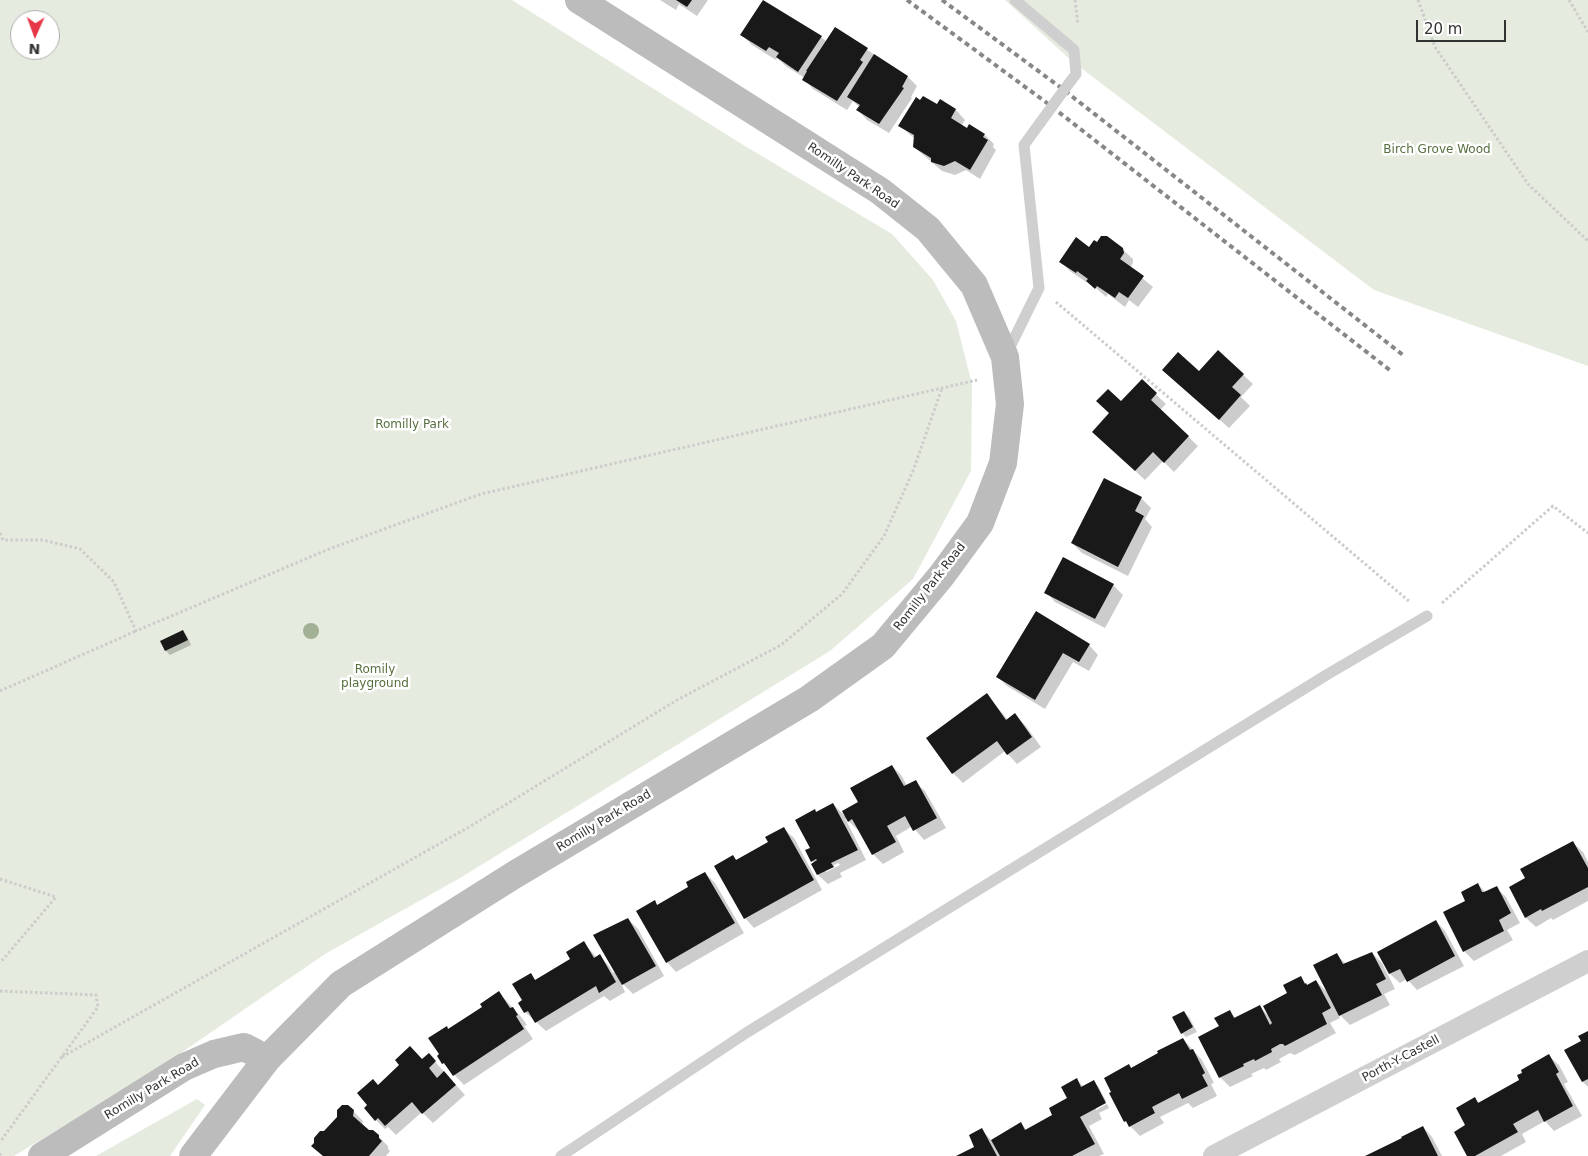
<!DOCTYPE html>
<html>
<head>
<meta charset="utf-8">
<style>
  body { margin:0 }
  #map { position:relative; width:1588px; height:1156px; overflow:hidden; background:#fff; font-family:"DejaVu Sans",sans-serif }
  canvas { display:block }
  .north { position:absolute; left:10px; top:10px; width:50px; height:50px; box-sizing:border-box; background:#fff; border:1px solid #adadad; border-radius:50%; rotate:182deg; font-size:14px; font-weight:700; line-height:20px; text-align:center; color:#323232 }
  .north::after { content:''; display:block; margin:auto; width:18px; height:22px; background:#e73747; clip-path:polygon(50% 0,100% 100%,50% 72%,0 100%) }
  .scale { position:absolute; left:1416px; top:20px; width:90px; height:22px; box-sizing:border-box; border:2px solid #323232; border-top:0; padding-left:6px; font-size:15px; line-height:18px; white-space:nowrap; color:#323232; -webkit-text-stroke:4px #fff; paint-order:stroke }
</style>
</head>
<body>
<div id="map">
<canvas width="1588" height="1156"></canvas>
<div class="north">N</div>
<div class="scale">20 m</div>
</div>
<script>
const context = document.querySelector('canvas').getContext('2d');
context.lineJoin = 'round';
function paint(path, color) {
  context.fillStyle = color;
  context.fill(path, 'evenodd');
}
function toPath(rows) {
  const path = new Path2D();
  for (const r of rows) {
    path.moveTo(r[0], r[1]);
    for (let i = 2; i < r.length; i += 2) path.lineTo(r[i], r[i + 1]);
  }
  return path;
}
function trace(path, color, width, dash) {
  context.strokeStyle = color;
  context.lineWidth = width;
  context.lineCap = dash ? 'butt' : 'round';
  context.setLineDash(dash || []);
  context.stroke(path);
}
function label(font, color, halo, rows, align = 'center') {
  context.font = font + ' "DejaVu Sans",sans-serif';
  context.lineWidth = 5;
  context.setLineDash([]);
  context.textBaseline = 'middle';
  context.strokeStyle = halo;
  context.fillStyle = color;
  for (const [text, x, y, turn = 0] of rows) {
    context.save();
    context.translate(x, y);
    context.rotate((+turn || 0) * Math.PI / 180);
    context.textAlign = isNaN(turn) ? turn : align;
    if (halo) context.strokeText(text, 0, 0);
    context.fillText(text, 0, 0);
    context.restore();
  }
}
paint(toPath([
  [0,0,512,0,740,143,892,234,933,280,956,321,972,384,971,471,913,579,830,651,460,878,325,954,159,1068,14,1156,0,1156],
  [20,20,50,20,50,50,20,50],
  [1005,0,1588,0,1588,366,1374,290,1073,62],
  [197,1099,205,1105,170,1156,96,1156]
]), '#e5ebde');
paint(toPath([
  [660,0,708,0,697,16,679,4,676,10],
  [836,29,908,77,917,86,911,97,912,98,889,133,867,120,858,110,859,107,853,101,847,110,813,89,804,79,805,78,787,67,777,58,776,60,752,45,742,35,821,37,827,42],
  [940,101,956,110,965,120,961,126,967,129,969,126,985,135,994,144,993,147,996,150,980,179,966,170,955,175,942,171,914,147,915,139,900,126,937,106],
  [1090,249,1122,249,1133,259,1133,263,1130,268,1153,287,1138,307,1129,300,1125,307,1108,294,1106,297,1087,280,1086,282,1070,271,1060,261],
  [1218,352,1253,384,1241,397,1250,406,1229,428,1173,379,1199,373],
  [1142,381,1166,404,1160,410,1198,446,1174,472,1163,461,1145,480,1103,441,1121,403],
  [1141,498,1151,508,1145,519,1152,527,1128,576,1082,553,1072,543],
  [1113,585,1123,595,1105,628,1055,602,1046,592],
  [1036,613,1089,645,1098,655,1089,671,1073,662,1045,709,1007,686,998,677],
  [183,631,187,636,191,645,170,655,166,651,161,642],
  [987,695,1008,720,1015,715,1025,725,1041,747,1017,764,1005,751,963,783,953,773,928,738],
  [892,766,902,776,907,786,915,782,925,791,946,828,924,840,912,826,906,830,896,836,904,852,883,864,873,854,860,830,858,830,845,818,866,860,840,873,842,877,828,884,818,875,812,864,814,863,806,851,812,848,815,811,817,813,833,804,846,817],
  [838,863,840,865,826,872,826,869],
  [784,829,794,838,822,890,754,928,745,918,733,857,736,860,769,843],
  [1573,843,1583,852,1588,862,1588,901,1553,920,1551,918,1536,927,1526,918,1510,887,1527,879],
  [705,873,715,883,744,933,676,972,667,962,654,902,658,906,690,888],
  [1478,884,1486,893,1496,888,1506,897,1520,923,1507,930,1513,940,1474,961,1464,951,1467,901],
  [628,919,638,929,664,976,633,994,620,981,625,992,610,1001,604,996,546,1031,525,1012,524,1000,530,975,536,981,571,960,584,943,597,958,600,956,609,966,613,973,615,971],
  [1436,921,1445,931,1464,966,1417,990,1407,979,1400,983,1390,974,1379,952],
  [1372,953,1382,963,1395,989,1384,994,1390,1005,1350,1025,1338,1013,1340,1018,1330,1023,1336,1033,1295,1055,1290,1053,1279,1059,1281,1062,1266,1070,1264,1068,1251,1074,1253,1076,1230,1087,1220,1077,1220,1027,1230,1012,1236,1018,1259,1006,1269,1016,1300,978,1308,986,1316,981,1329,994,1337,955,1346,964],
  [499,993,522,1018,527,1025,524,1026,533,1039,464,1085,443,1063,449,1030,484,1007],
  [1184,1012,1189,1017,1197,1032,1186,1037,1182,1033],
  [1588,1033,1588,1087,1583,1082,1582,1041],
  [1183,1039,1202,1060,1214,1083,1211,1084,1217,1096,1193,1108,1188,1103,1160,1117,1164,1123,1140,1136,1125,1121,1129,1066,1132,1068],
  [429,1055,465,1095,433,1123,422,1112,396,1135,388,1127,385,1129,376,1120,378,1087],
  [1549,1056,1559,1065,1568,1082,1564,1084,1582,1116,1554,1131,1545,1121,1522,1134,1526,1142,1501,1156,1468,1156,1467,1126,1475,1099,1480,1103,1521,1081],
  [1077,1080,1084,1087,1093,1082,1098,1086,1106,1101,1096,1107,1096,1110,1107,1104,1109,1108,1099,1113,1102,1119,1089,1126,1104,1154,1099,1156,959,1156,976,1147,982,1130,992,1141,1021,1124,1027,1130,1054,1116,1069,1098],
  [353,1111,363,1121,362,1126,378,1136,388,1146,388,1149,390,1151,386,1156,323,1156,325,1133],
  [1423,1127,1432,1137,1442,1156,1367,1156]
]), '#0003');
paint(toPath([
  [676,0,692,0,687,7],
  [763,0,822,36,798,72,776,57,779,53,769,47,766,51,740,35],
  [835,27,868,48,860,60,863,62,837,101,802,80,807,71,806,71],
  [874,54,908,76,902,87,904,88,879,124,856,110,860,105,847,97],
  [923,96,937,104,940,99,956,109,951,118,967,128,969,124,985,134,983,137,988,140,970,170,955,161,944,166,931,162,931,158,913,147,914,135,898,126,916,97,920,100],
  [1101,236,1107,236,1123,248,1124,253,1120,259,1144,276,1128,298,1119,292,1115,298,1097,286,1095,289,1086,281,1088,279,1077,271,1076,273,1059,262,1076,237,1089,247,1094,240,1097,242],
  [1218,350,1244,374,1232,387,1241,395,1219,420,1162,370,1178,352,1199,371],
  [1142,379,1157,393,1151,400,1189,436,1164,463,1153,452,1135,471,1092,432,1109,413,1096,401,1108,389,1121,401],
  [1104,478,1142,497,1135,511,1144,516,1118,567,1071,543],
  [1063,557,1114,584,1095,619,1044,593],
  [1036,611,1090,644,1079,662,1063,653,1035,700,996,677],
  [183,630,188,640,165,651,160,641],
  [987,693,1006,720,1015,713,1032,737,1007,755,997,741,952,774,926,738],
  [892,765,904,786,916,780,937,818,913,831,905,816,887,826,896,842,872,855,852,819,848,822,842,811,858,802,850,788],
  [833,803,858,850,831,863,834,867,817,875,811,864,817,860,816,859,811,862,805,850,810,848,795,820,815,809,816,812],
  [784,827,814,880,744,919,714,866,733,855,736,860,768,842,765,837],
  [1573,841,1588,868,1588,887,1542,911,1541,909,1525,918,1509,887,1525,878,1520,869],
  [705,872,735,923,666,963,636,911,655,900,657,905,688,887,686,882],
  [1478,883,1482,892,1484,892,1497,886,1511,913,1499,920,1504,931,1463,952,1443,912,1465,901,1461,892],
  [628,918,656,966,622,985,593,935],
  [1436,920,1455,956,1407,982,1400,969,1389,974,1377,952],
  [584,941,594,958,600,954,616,982,599,993,596,986,535,1023,528,1011,524,1013,518,1003,522,1000,512,984,531,973,535,980,570,959,566,952],
  [1372,952,1386,979,1376,984,1382,995,1339,1016,1313,965,1337,953,1343,964],
  [1301,976,1305,984,1306,983,1307,985,1316,980,1331,1008,1322,1013,1327,1024,1285,1046,1283,1044,1280,1044,1271,1049,1272,1052,1255,1061,1254,1059,1243,1064,1244,1066,1219,1078,1198,1037,1219,1026,1214,1018,1230,1010,1234,1018,1260,1005,1270,1025,1272,1023,1263,1006,1287,993,1283,985],
  [499,991,510,1008,513,1007,518,1015,516,1016,524,1029,453,1076,444,1063,442,1064,437,1056,439,1054,428,1038,447,1026,448,1029,482,1007,480,1004],
  [1184,1011,1193,1027,1181,1034,1172,1017],
  [1588,1031,1588,1079,1582,1082,1564,1050,1581,1041,1578,1036],
  [1183,1038,1190,1050,1193,1049,1205,1073,1202,1075,1208,1086,1182,1099,1179,1093,1152,1107,1155,1113,1129,1127,1126,1121,1124,1122,1109,1093,1111,1092,1104,1078,1129,1064,1131,1068,1158,1053,1157,1051],
  [410,1046,422,1059,429,1053,436,1061,429,1068,437,1078,444,1071,456,1085,422,1114,412,1102,385,1126,378,1118,375,1121,364,1108,367,1105,357,1093,373,1079,378,1085,399,1065,395,1060],
  [1549,1054,1559,1072,1556,1074,1573,1106,1544,1122,1538,1110,1513,1124,1518,1132,1475,1156,1467,1156,1454,1132,1465,1125,1456,1108,1475,1097,1478,1103,1519,1080,1517,1075,1522,1073,1521,1070],
  [1077,1078,1081,1087,1094,1080,1106,1103,1080,1117,1095,1144,1072,1156,1000,1156,991,1140,1021,1122,1025,1130,1052,1115,1049,1108,1067,1098,1061,1087],
  [342,1105,348,1105,354,1110,353,1116,369,1130,373,1130,379,1135,379,1138,382,1141,369,1156,323,1156,311,1146,314,1143,314,1138,320,1131,324,1131,337,1117,337,1110],
  [1423,1126,1438,1156,1365,1156,1402,1138,1401,1137],
  [982,1128,997,1156,956,1156,974,1147,969,1135]
]), '#191919');
trace(toPath([
  [1075,0,1078,25],
  [1418,0,1435,47,1528,184,1588,241],
  [1569,0,1588,32],
  [1056,302,1410,602],
  [0,533,3,540,43,540,80,549,114,582,136,631,329,549,481,494,977,380],
  [1442,603,1553,506,1588,533],
  [0,691,136,631],
  [0,879,56,897,0,963],
  [0,991,96,995,98,1007,0,1142],
  [62,1057,469,827,677,700,781,645,842,594,884,536,913,471,942,388],
  [0,1153,0,1156]
]), '#ccc', 3, [2.5, 2.5]);
trace(toPath([
  [1015,0,1074,50,1076,74,1064,90],
  [1007,353,1039,288,1024,145,1040,123],
  [561,1156,746,1033,1328,674,1427,616]
]), '#cfcfcf', 11);
trace(toPath([
  [1214,1156,1588,961]
]), '#cfcfcf', 22);
trace(toPath([
  [42,1156,184,1067,214,1054,244,1047,267,1059],
  [193,1156,267,1059,341,984,514,875,809,699,883,646,942,575,980,523,1003,463,1010,404,1005,357,974,285,928,229,880,191,579,0]
]), '#bcbcbc', 28);
trace(toPath([
  [907,0,1047,103,1391,371],
  [942,0,1060,87,1403,355]
]), '#878787', 4, [5, 4]);
trace(toPath([
  [1040,123,1064,90]
]), '#cfcfcf', 11);
context.fillStyle = '#a2b095';
for (const [x, y] of [
  [311,631]
]) {
  context.beginPath();
  context.arc(x, y, 8, 0, 2 * Math.PI);
  context.fill();
}
label('12px', '#566f3e', '#fff', [
  ["Birch Grove Wood",1437,150],
  ["Romilly Park",412,425],
  ["Romily",375,670],
  ["playground",375,684]
]);
label('12px', '#323232', '#fff', [
  ["Romilly Park Road",853,176,34],
  ["Romilly Park Road",930,587,-52],
  ["Romilly Park Road",604,821,-31],
  ["Porth-Y-Castell",1401,1059,-28],
  ["Romilly Park Road",152,1089,-31]
]);
</script>
</body>
</html>
